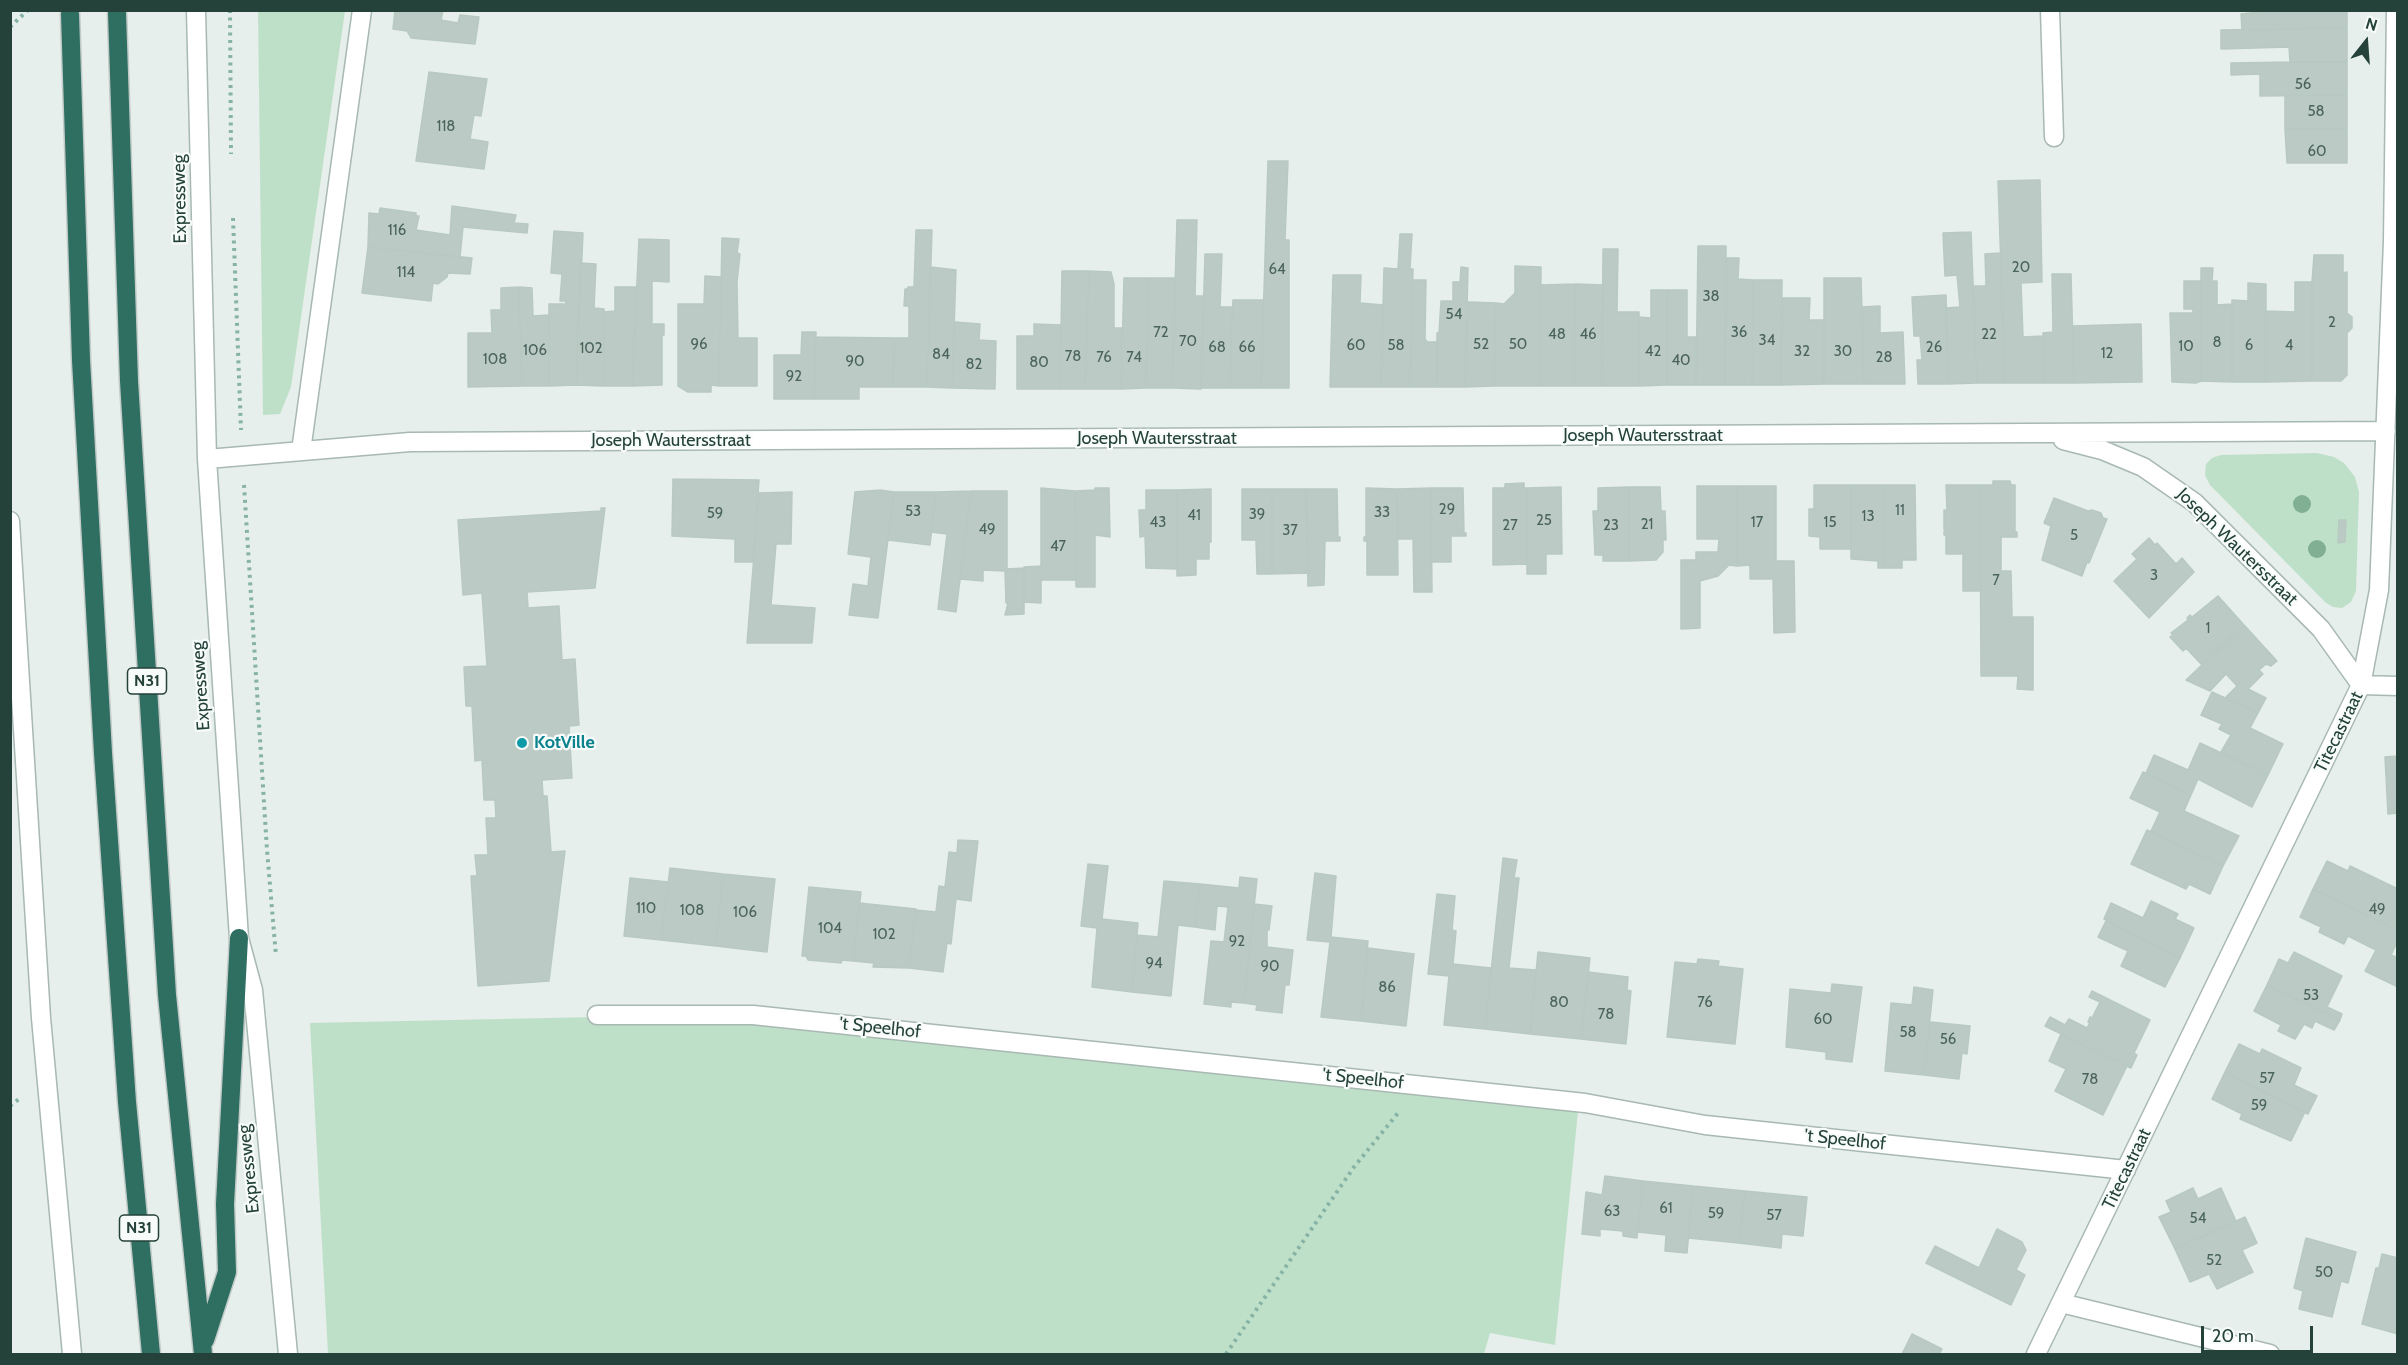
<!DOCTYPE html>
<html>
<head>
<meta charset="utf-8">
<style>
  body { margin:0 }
  #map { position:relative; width:2408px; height:1365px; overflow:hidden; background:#e6efeb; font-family:Cabin,sans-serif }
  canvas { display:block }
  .frame { position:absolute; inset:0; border:12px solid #24423a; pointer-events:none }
  .north { position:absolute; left:2336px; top:12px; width:60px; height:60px; -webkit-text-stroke:4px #f7fbf9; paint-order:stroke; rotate:17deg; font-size:16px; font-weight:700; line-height:24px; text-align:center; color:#24423a }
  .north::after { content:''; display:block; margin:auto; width:21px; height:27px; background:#24423a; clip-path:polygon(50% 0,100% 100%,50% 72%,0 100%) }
  .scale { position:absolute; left:2201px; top:1326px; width:112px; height:27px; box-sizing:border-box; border:3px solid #24423a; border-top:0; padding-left:8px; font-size:18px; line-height:21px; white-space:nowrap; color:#24423a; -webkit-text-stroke:4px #f7fbf9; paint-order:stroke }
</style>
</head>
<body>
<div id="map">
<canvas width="2408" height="1365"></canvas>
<div class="frame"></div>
<div class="north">N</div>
<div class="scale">20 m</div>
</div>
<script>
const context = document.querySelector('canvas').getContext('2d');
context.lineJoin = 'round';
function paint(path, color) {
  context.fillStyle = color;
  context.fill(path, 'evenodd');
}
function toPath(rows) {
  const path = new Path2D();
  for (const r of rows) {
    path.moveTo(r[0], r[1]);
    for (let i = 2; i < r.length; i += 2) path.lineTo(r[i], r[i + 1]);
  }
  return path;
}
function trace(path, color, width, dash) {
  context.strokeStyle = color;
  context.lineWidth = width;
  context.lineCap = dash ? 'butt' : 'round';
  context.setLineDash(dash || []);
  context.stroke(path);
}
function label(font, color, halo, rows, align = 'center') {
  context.font = font + ' Cabin,sans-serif';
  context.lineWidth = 4.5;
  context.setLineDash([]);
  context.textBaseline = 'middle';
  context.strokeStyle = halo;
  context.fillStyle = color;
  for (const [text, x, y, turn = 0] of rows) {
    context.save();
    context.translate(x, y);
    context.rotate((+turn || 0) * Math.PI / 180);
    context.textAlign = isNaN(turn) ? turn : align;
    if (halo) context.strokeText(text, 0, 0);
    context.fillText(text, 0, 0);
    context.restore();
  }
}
paint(toPath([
  [258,11,345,11,291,387,280,414,263,415],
  [2317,453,2334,457,2344,463,2355,477,2359,492,2356,591,2351,602,2342,608,2333,607,2325,602,2210,485,2205,475,2206,464,2212,458,2221,455],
  [596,1017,597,1024,761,1025,1384,1089,1578,1111,1555,1345,1490,1333,1484,1354,328,1354,310,1023]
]), '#bfe0c8');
const building = toPath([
  [395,10,443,10,441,20,458,23,460,15,479,17,475,44,411,38,407,31,393,29,395,10],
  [2278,10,2347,10,2347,28,2242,30,2241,14,2278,10],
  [2347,28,2347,62,2290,62,2289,47,2221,49,2221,30,2347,28],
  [2290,62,2347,62,2347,95,2260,96,2260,74,2231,75,2231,63,2290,62],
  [429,72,487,79,481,116,474,115,470,139,488,142,484,169,416,161,429,72],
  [2347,95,2347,129,2285,129,2285,96,2347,95],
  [2285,129,2347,129,2347,163,2287,163,2285,129],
  [1268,161,1288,161,1285,240,1289,240,1289,388,1261,388,1268,161],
  [2040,180,2042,282,2021,283,2023,337,2043,336,2044,383,2005,383,1998,181,2040,180],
  [452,206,516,215,514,223,528,224,527,233,463,227,460,257,368,247,369,213,379,214,380,208,416,213,416,216,419,216,416,230,450,235,452,206],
  [1177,220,1197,220,1195,296,1204,296,1201,389,1172,388,1177,220],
  [916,230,932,230,927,387,893,387,894,338,909,338,909,306,904,306,905,289,908,289,908,287,914,287,916,230],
  [554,231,583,233,576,385,549,386,549,304,566,304,566,301,560,301,562,274,551,273,554,231],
  [1971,232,1977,383,1948,384,1946,308,1960,307,1957,275,1945,276,1943,233,1971,232],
  [1400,234,1412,234,1410,269,1413,269,1410,387,1381,387,1384,268,1398,269,1400,234],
  [722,238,739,239,737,253,740,254,737,282,738,338,757,338,757,386,719,386,722,238],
  [639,239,669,240,669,282,652,281,652,324,664,324,664,335,662,335,662,385,632,386,639,239],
  [1698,246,1726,246,1725,385,1696,385,1698,246],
  [368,247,472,258,470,274,448,273,447,277,438,284,433,283,431,301,362,293,368,247],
  [1603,249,1618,249,1617,312,1639,312,1639,386,1602,386,1603,249],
  [2000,253,2005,383,1977,383,1973,286,1986,286,1985,254,2000,253],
  [1205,254,1222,254,1220,307,1232,307,1230,388,1201,388,1205,254],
  [2314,255,2343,255,2343,273,2347,272,2347,313,2352,317,2352,328,2347,333,2347,375,2341,381,2312,381,2312,282,2314,255],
  [1726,258,1739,258,1738,279,1753,280,1752,385,1725,385,1726,258],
  [580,263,596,264,594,308,604,309,604,386,576,385,580,263],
  [1515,266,1541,267,1540,386,1494,386,1496,303,1504,304,1515,293,1515,266],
  [931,267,956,270,952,388,927,387,931,267],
  [1461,267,1468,268,1465,387,1437,387,1437,333,1439,333,1441,301,1453,301,1453,282,1460,282,1461,267],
  [2201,268,2213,268,2212,281,2217,281,2217,305,2232,304,2232,382,2201,381,2201,268],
  [1062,271,1089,271,1085,389,1060,389,1062,271],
  [1089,271,1111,272,1114,284,1114,328,1122,328,1121,389,1085,389,1089,271],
  [2052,274,2071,274,2074,383,2044,383,2043,333,2053,332,2052,274],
  [1333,275,1361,275,1360,303,1383,305,1381,387,1330,387,1333,275],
  [705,276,721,277,719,386,711,385,711,392,688,392,678,386,678,304,704,304,705,276],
  [1124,278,1149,278,1146,388,1121,389,1124,278],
  [1149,278,1176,278,1172,388,1146,388,1149,278],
  [1824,278,1861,278,1864,384,1824,384,1824,278],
  [1413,280,1426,280,1425,339,1427,342,1438,342,1437,387,1410,387,1413,280],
  [1753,280,1782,280,1781,385,1752,385,1753,280],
  [2184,281,2201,281,2201,381,2196,383,2172,382,2170,313,2193,313,2193,309,2184,309,2184,281],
  [2295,282,2312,282,2312,381,2266,382,2266,311,2295,312,2295,282],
  [2248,283,2266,284,2266,382,2232,382,2232,300,2248,301,2248,283],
  [1575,284,1574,386,1540,386,1541,285,1575,284],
  [1575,284,1603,285,1602,386,1574,386,1575,284],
  [519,287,522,386,468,387,468,333,492,333,491,310,501,310,501,288,519,287],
  [519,287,532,288,533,316,549,315,549,386,522,386,519,287],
  [615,287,637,287,632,386,604,386,604,312,615,311,615,287],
  [1651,290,1667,290,1667,385,1639,386,1639,317,1651,318,1651,290],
  [1667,290,1687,290,1687,337,1696,337,1696,385,1667,385,1667,290],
  [1946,295,1948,384,1918,384,1917,360,1922,360,1920,336,1914,336,1912,297,1946,295],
  [1782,298,1810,298,1809,320,1824,320,1824,384,1781,385,1782,298],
  [1233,300,1264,300,1261,388,1230,388,1233,300],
  [1468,302,1496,303,1494,386,1465,387,1468,302],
  [1880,306,1880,333,1903,332,1905,384,1864,384,1862,307,1880,306],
  [955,322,980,324,979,340,996,341,995,389,952,388,955,322],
  [1034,324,1061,325,1060,389,1017,389,1017,336,1034,336,1034,324],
  [2141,324,2142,382,2074,383,2072,326,2141,324],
  [802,332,816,332,814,399,774,399,774,355,801,355,802,332],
  [816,337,894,338,893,387,859,387,859,399,814,399,816,337],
  [673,479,759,480,753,562,735,562,735,539,672,536,673,479],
  [1993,481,2010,481,2011,485,2015,485,2015,532,2017,532,2017,537,2001,537,2001,571,2011,571,2012,617,2033,617,2033,690,2017,689,2018,676,1981,676,1980,485,1993,485,1993,481],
  [1524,483,1524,488,1527,488,1527,564,1493,565,1493,488,1505,488,1505,484,1524,483],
  [1814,485,1851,485,1851,549,1820,549,1820,537,1809,536,1809,509,1814,509,1814,485],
  [1851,485,1884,485,1885,568,1878,568,1878,561,1851,559,1851,485],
  [1884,485,1915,485,1916,560,1902,560,1902,568,1885,568,1884,485],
  [1946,485,1980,485,1981,591,1963,591,1963,554,1946,554,1946,535,1944,535,1944,531,1947,529,1944,529,1944,510,1947,510,1946,485],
  [1697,486,1737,486,1737,566,1729,565,1718,576,1700,581,1700,628,1681,629,1681,560,1696,560,1696,552,1718,552,1719,539,1697,539,1697,486],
  [1737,486,1776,486,1776,561,1794,561,1795,632,1774,633,1773,579,1750,579,1750,565,1737,566,1737,486],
  [1561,487,1562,554,1546,554,1546,574,1527,574,1527,488,1561,487],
  [1629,487,1629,561,1603,561,1603,555,1595,555,1593,511,1598,511,1598,488,1629,487],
  [1629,487,1660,487,1661,511,1665,511,1666,540,1663,540,1663,552,1656,560,1629,561,1629,487],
  [1041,488,1075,491,1076,580,1041,580,1041,603,1024,602,1024,567,1041,566,1041,488],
  [1095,488,1109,488,1110,537,1095,535,1095,587,1076,587,1075,491,1095,490,1095,488],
  [1366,488,1397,489,1398,575,1367,575,1367,541,1364,541,1364,537,1366,537,1366,488],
  [1431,488,1432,592,1414,592,1413,539,1398,539,1397,489,1431,488],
  [1431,488,1463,488,1464,533,1466,533,1466,536,1451,536,1451,562,1431,562,1431,488],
  [1211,489,1211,542,1209,542,1209,559,1196,559,1196,575,1177,576,1177,490,1211,489],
  [1242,489,1272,489,1272,574,1257,574,1256,540,1242,540,1242,489],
  [1272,489,1306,489,1308,573,1272,574,1272,489],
  [1306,489,1337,489,1338,537,1340,537,1340,541,1325,541,1324,585,1308,586,1306,489],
  [880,490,894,492,878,618,849,615,853,584,868,586,871,557,848,554,855,492,880,490],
  [1146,490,1177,490,1178,569,1146,568,1145,536,1140,537,1139,510,1146,510,1146,490],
  [971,491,956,612,938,609,947,534,931,532,936,492,971,491],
  [971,491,1007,491,1007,569,1024,568,1024,614,1005,615,1008,603,1006,603,1005,571,983,570,983,581,960,579,971,491],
  [792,492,791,544,776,544,771,605,815,608,812,643,747,643,759,493,792,492],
  [894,492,936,492,930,545,888,540,894,492],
  [2054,498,2088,511,2092,510,2101,513,2103,518,2107,519,2089,563,2087,562,2082,576,2042,560,2051,526,2044,523,2054,498],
  [601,508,605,508,595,588,527,592,528,608,559,606,562,660,575,659,579,725,569,726,572,778,542,780,543,796,547,796,551,852,565,851,549,981,478,986,471,876,477,876,475,855,488,855,486,818,496,818,495,800,484,800,482,760,475,761,472,706,466,706,464,667,487,666,482,593,463,595,458,520,601,511,601,508],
  [2339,520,2346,520,2345,542,2338,543,2339,520],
  [2149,538,2155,545,2157,543,2176,564,2182,558,2194,572,2149,618,2114,581,2137,559,2132,554,2149,538],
  [2218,596,2244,625,2202,665,2186,648,2183,651,2170,637,2173,635,2171,633,2188,620,2187,618,2190,615,2192,617,2218,596],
  [2244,625,2277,661,2271,666,2266,664,2259,670,2263,674,2248,689,2266,698,2258,713,2225,698,2237,686,2226,674,2210,691,2186,680,2244,625],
  [2212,692,2258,713,2250,728,2283,744,2268,775,2221,752,2231,735,2219,729,2222,724,2201,715,2212,692],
  [2200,743,2268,775,2252,807,2198,779,2191,795,2146,773,2154,755,2188,770,2200,743],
  [2398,756,2398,813,2388,814,2385,757,2398,756],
  [2143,772,2191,795,2184,811,2239,836,2223,866,2151,831,2160,812,2130,798,2143,772],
  [2147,830,2223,866,2210,894,2189,884,2186,889,2131,864,2147,830],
  [958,840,978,841,971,901,956,899,951,944,947,943,943,972,909,968,916,910,936,912,939,886,945,887,949,852,957,853,958,840],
  [1503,858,1517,860,1514,878,1519,878,1509,968,1536,970,1530,1034,1485,1029,1503,858],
  [2327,861,2348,871,2350,866,2398,889,2398,930,2313,889,2327,861],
  [1088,864,1108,866,1102,919,1138,923,1132,992,1092,987,1097,928,1081,926,1088,864],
  [670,868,723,874,716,946,661,940,670,868],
  [1315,873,1336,876,1331,937,1368,941,1361,1021,1321,1017,1330,942,1307,940,1315,873],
  [723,874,775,879,767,952,716,946,723,874],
  [1240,877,1257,879,1244,1003,1231,1002,1231,1007,1204,1004,1211,941,1224,942,1228,907,1217,906,1215,930,1195,927,1200,884,1239,888,1240,877],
  [630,878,668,882,661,940,624,936,630,878],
  [1164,881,1200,884,1195,927,1178,925,1171,996,1132,992,1137,935,1158,937,1164,881],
  [809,887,861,892,853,961,842,960,841,963,808,960,806,956,802,956,809,887],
  [2313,889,2398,930,2398,940,2391,955,2398,958,2398,987,2365,971,2376,950,2348,936,2344,944,2319,932,2321,927,2300,917,2313,889],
  [1437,894,1455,896,1452,930,1456,931,1453,964,1491,968,1485,1029,1444,1025,1449,976,1428,974,1437,894],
  [2151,901,2178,914,2175,919,2194,928,2180,958,2104,919,2111,903,2143,918,2151,901],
  [859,903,916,909,909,968,873,967,874,963,853,961,859,903],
  [1254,904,1272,906,1269,930,1267,929,1267,947,1293,950,1289,985,1285,985,1282,1013,1256,1010,1257,1005,1244,1003,1254,904],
  [2106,921,2180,958,2165,987,2121,966,2128,951,2098,937,2106,921],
  [1368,948,1414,954,1406,1026,1361,1021,1368,948],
  [1538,952,1590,958,1581,1039,1530,1034,1538,952],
  [2294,952,2342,976,2327,1007,2342,1014,2340,1020,2267,985,2279,959,2288,963,2294,952],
  [1698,959,1719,961,1718,966,1743,969,1735,1044,1667,1037,1675,962,1697,964,1698,959],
  [1588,972,1628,977,1627,990,1631,991,1626,1044,1581,1039,1588,972],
  [1832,984,1862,987,1852,1062,1826,1059,1826,1052,1786,1047,1790,989,1831,993,1832,984],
  [2267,985,2340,1020,2334,1030,2315,1021,2312,1028,2304,1024,2295,1039,2278,1031,2281,1025,2254,1011,2267,985],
  [1914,987,1933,990,1924,1075,1885,1071,1891,1003,1912,1005,1914,987],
  [2092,991,2150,1020,2134,1053,2137,1055,2131,1068,2045,1026,2050,1017,2065,1025,2069,1019,2087,1028,2090,1023,2088,1022,2090,1017,2092,1018,2100,1002,2089,997,2092,991],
  [1930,1022,1970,1026,1967,1054,1962,1053,1959,1079,1924,1075,1930,1022],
  [2061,1034,2127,1066,2103,1115,2055,1091,2066,1069,2049,1061,2061,1034],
  [2239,1044,2260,1054,2262,1049,2301,1068,2294,1085,2317,1096,2308,1114,2225,1072,2239,1044],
  [2225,1072,2305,1112,2291,1141,2240,1119,2242,1114,2212,1099,2225,1072],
  [1605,1176,1643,1181,1637,1238,1623,1236,1623,1231,1600,1229,1600,1236,1582,1234,1586,1192,1602,1195,1605,1176],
  [1643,1181,1693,1186,1687,1253,1665,1251,1666,1235,1638,1232,1643,1181],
  [1693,1186,1745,1191,1739,1243,1688,1238,1693,1186],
  [2193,1188,2198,1199,2221,1188,2236,1221,2175,1249,2159,1217,2171,1212,2166,1201,2193,1188],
  [1745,1191,1807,1197,1803,1236,1782,1234,1781,1248,1739,1243,1745,1191],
  [2245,1217,2257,1243,2242,1250,2253,1272,2217,1289,2209,1274,2190,1282,2175,1249,2245,1217],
  [1997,1229,2022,1242,2026,1250,2016,1270,2025,1275,2011,1305,1926,1263,1935,1246,1979,1268,1997,1229],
  [2306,1238,2356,1252,2348,1283,2341,1281,2332,1317,2299,1309,2303,1291,2294,1288,2306,1238],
  [2382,1254,2398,1258,2398,1334,2362,1324,2376,1268,2379,1268,2382,1254],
  [1912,1334,1942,1349,1939,1354,1902,1354,1912,1334]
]);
paint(building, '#bbcac4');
trace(building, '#b8c9c2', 1.5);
const minor = toPath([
  [196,10,207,459,239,938,253,990,288,1354],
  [2050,10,2054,137],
  [2063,440,2102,450,2143,467,2195,503,2321,629,2361,685],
  [301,451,362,10],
  [207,459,410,442,2386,431],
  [10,521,41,1018,72,1354],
  [2361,685,2398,686],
  [597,1015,753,1015,1585,1103,1705,1125,2126,1170],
  [2061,1303,2270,1354],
  [2036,1354,2361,685,2379,590,2393,241,2396,10]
]);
const highway = toPath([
  [117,13,129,381,167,995,203,1354],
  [70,14,81,360,103,753,127,1102,151,1354],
  [205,1340,227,1272,225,1204,239,938]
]);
trace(minor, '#a8b8b2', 21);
trace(highway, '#c2cac8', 21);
trace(toPath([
  [230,10,231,154],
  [10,27,28,10],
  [233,218,241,430],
  [244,485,267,850,276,956],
  [10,1106,19,1099],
  [1226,1354,1354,1167,1398,1113]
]), '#86b3a5', 4, [3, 4.5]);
trace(minor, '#fff', 18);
trace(highway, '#2f6f62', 18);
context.fillStyle = '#80af93';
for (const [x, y] of [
  [2302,504],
  [2317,549]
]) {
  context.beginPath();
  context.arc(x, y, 9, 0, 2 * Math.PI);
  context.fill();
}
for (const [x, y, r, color] of [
  [522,743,6,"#0f9aa8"]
]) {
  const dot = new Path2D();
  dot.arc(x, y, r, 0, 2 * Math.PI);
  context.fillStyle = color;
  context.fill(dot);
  trace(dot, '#f7fbf9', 2);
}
label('15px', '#4a645c', null, [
  ["56",2303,85],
  ["58",2316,112],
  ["118",446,127],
  ["60",2317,152],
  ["116",397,231],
  ["20",2021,268],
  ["64",1277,270],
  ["114",406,273],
  ["38",1711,297],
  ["54",1454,315],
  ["2",2332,323],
  ["72",1161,333],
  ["36",1739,333],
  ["48",1557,335],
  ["46",1588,335],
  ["22",1989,335],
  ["34",1767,341],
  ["70",1188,342],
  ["8",2217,343],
  ["96",699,345],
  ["52",1481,345],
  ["50",1518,345],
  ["60",1356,346],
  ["58",1396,346],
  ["6",2249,346],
  ["4",2289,346],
  ["10",2186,347],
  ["68",1217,348],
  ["66",1247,348],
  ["26",1934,348],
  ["102",591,349],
  ["106",535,351],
  ["42",1653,352],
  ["32",1802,352],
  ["30",1843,352],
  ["12",2107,354],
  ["84",941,355],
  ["78",1073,357],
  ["76",1104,358],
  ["74",1134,358],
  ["28",1884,358],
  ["108",495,360],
  ["40",1681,361],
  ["90",855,362],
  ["80",1039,363],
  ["82",974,365],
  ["92",794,377],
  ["29",1447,510],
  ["11",1900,511],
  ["53",913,512],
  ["33",1382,513],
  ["59",715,514],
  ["39",1257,515],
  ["41",1194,516],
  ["13",1868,517],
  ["25",1544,521],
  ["43",1158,523],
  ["17",1757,523],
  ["15",1830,523],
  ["21",1647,525],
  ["27",1510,526],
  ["23",1611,526],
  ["49",987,530],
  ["37",1290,531],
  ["5",2074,536],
  ["47",1058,547],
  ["3",2154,576],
  ["7",1996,581],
  ["1",2208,629],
  ["110",646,909],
  ["49",2377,910],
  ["108",692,911],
  ["106",745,913],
  ["104",830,929],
  ["102",884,935],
  ["92",1237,942],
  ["94",1154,964],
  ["90",1270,967],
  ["86",1387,988],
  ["53",2311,996],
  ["80",1559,1003],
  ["76",1705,1003],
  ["78",1606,1015],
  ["60",1823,1020],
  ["58",1908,1033],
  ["56",1948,1040],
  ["57",2267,1079],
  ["78",2090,1080],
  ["59",2259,1106],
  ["61",1666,1209],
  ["63",1612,1212],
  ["59",1716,1214],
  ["57",1774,1216],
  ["54",2198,1219],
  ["52",2214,1261],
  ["50",2324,1273]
]);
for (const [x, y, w] of [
  [147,681,39],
  [139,1228,39]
]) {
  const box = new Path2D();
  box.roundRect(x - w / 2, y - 13, w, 26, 4.5);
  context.fillStyle = '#f7fbf9';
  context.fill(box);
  trace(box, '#24423a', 1.5);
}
label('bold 16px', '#24423a', null, [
  ["N31",147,681],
  ["N31",139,1228]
]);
label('18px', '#24423a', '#f7fbf9', [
  ["Expressweg",180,199,-91],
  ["Joseph Wautersstraat",1643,436],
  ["Joseph Wautersstraat",1157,439],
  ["Joseph Wautersstraat",671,441],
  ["Joseph Wautersstraat",2237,547,44],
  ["Expressweg",201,686,-94],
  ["Titecastraat",2339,732,-64],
  ["'t Speelhof",880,1028,6],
  ["'t Speelhof",1363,1079,6],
  ["'t Speelhof",1845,1140,6],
  ["Expressweg",249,1169,-96],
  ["Titecastraat",2127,1169,-64]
]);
label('bold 18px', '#0d838f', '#f7fbf9', [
  ["KotVille",534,743]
], 'left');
</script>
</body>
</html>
